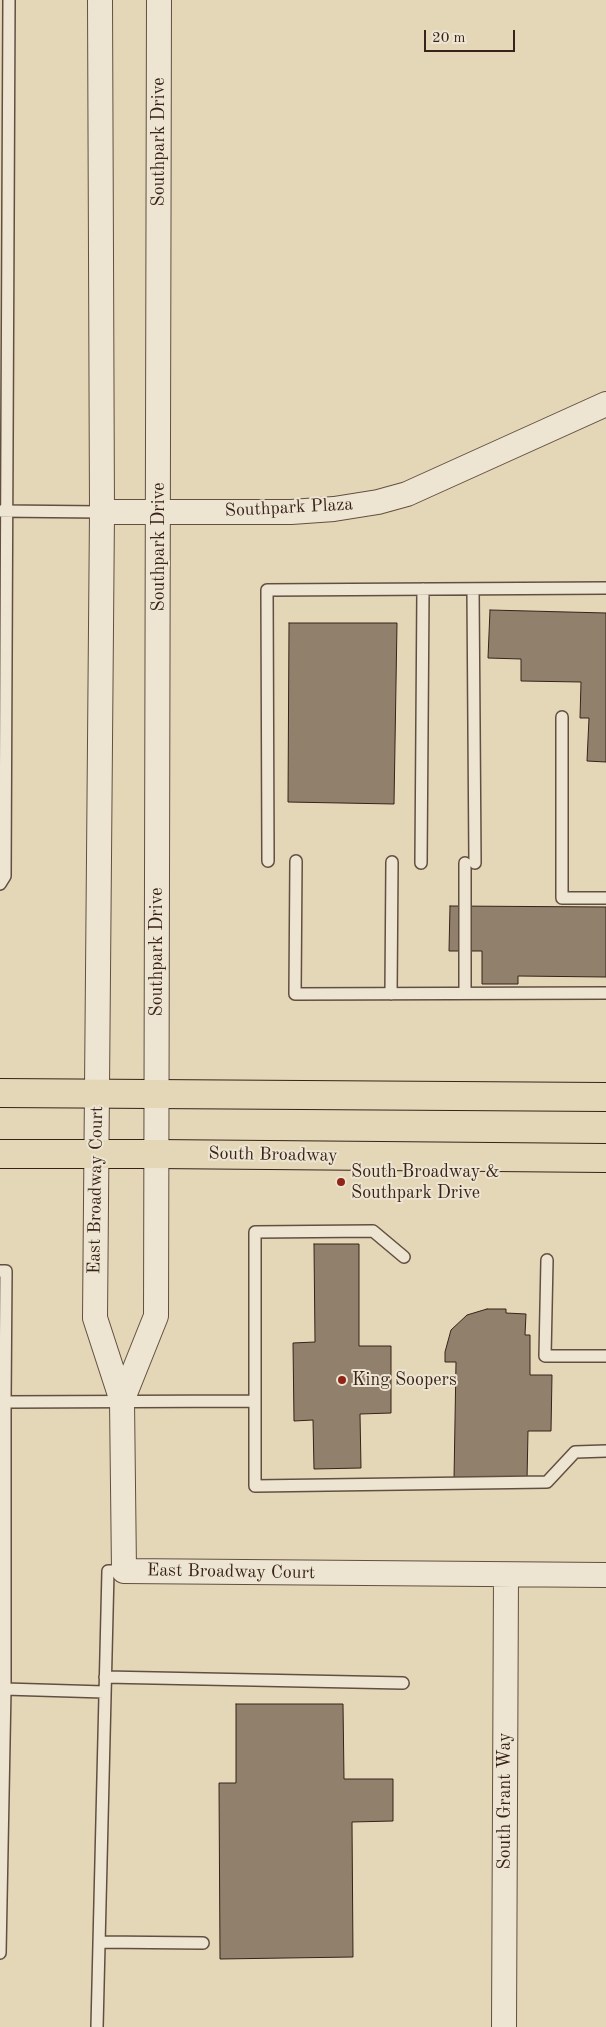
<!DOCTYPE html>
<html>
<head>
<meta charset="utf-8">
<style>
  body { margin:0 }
  #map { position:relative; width:606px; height:2027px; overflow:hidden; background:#e3d7b8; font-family:"Old Standard TT",serif }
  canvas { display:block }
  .scale { position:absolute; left:424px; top:30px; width:91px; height:22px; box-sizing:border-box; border:2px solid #382219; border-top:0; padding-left:6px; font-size:15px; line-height:18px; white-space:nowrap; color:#382219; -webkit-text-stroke:4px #ede5d1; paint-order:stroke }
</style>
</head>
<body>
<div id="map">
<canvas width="606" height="2027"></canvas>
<div class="scale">20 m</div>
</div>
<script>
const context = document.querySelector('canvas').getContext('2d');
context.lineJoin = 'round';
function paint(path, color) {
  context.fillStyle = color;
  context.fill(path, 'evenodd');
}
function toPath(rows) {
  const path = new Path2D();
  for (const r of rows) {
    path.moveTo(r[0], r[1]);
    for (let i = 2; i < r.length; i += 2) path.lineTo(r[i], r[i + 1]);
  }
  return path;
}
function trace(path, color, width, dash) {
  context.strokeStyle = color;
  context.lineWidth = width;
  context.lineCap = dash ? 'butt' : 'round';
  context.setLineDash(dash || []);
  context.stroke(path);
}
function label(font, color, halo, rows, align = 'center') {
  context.font = font + ' "Old Standard TT",serif';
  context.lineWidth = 4;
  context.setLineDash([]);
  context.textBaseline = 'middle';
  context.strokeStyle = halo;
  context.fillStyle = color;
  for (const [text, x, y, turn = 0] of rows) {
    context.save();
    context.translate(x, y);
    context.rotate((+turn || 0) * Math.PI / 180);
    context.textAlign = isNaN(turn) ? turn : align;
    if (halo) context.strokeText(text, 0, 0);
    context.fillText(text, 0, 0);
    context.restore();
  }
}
const building = toPath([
  [490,610,606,613,606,762,587,761,589,718,580,718,581,682,521,681,521,659,488,658,490,610],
  [289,623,397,623,394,804,288,802,289,623],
  [450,906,606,907,606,977,518,976,518,984,482,984,482,951,449,951,450,906],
  [314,1244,359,1244,359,1346,391,1346,391,1413,360,1414,361,1468,314,1469,313,1420,294,1421,293,1343,315,1342,314,1244],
  [487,1309,506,1309,506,1313,526,1314,525,1335,530,1335,530,1375,552,1375,551,1431,528,1431,527,1480,454,1479,456,1362,445,1362,445,1352,451,1330,467,1315,487,1309],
  [236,1704,343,1704,344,1779,393,1779,393,1821,352,1822,353,1957,220,1959,219,1783,236,1783,236,1704]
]);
paint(building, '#91806c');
trace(building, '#382219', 1);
const lane = toPath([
  [0,511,102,512],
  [473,589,475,863],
  [562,717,562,898,606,898],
  [268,861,267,590,606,588],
  [296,861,295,994,606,993],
  [421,863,423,589],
  [465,863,465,993],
  [0,884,5,876,9,0],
  [391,994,392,862],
  [404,1257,373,1231,255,1232,255,1486,547,1482,575,1452,606,1451],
  [547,1260,545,1356,606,1356],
  [0,1271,6,1271,5,1402,0,1402],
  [105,1677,403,1683],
  [104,1692,5,1689,5,1402,255,1401],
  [99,1942,203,1943],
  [0,1953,5,1689],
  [97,2027,108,1571,124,1571]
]);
const street = toPath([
  [100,0,102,512,95,1318,122,1401,124,1571,606,1575],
  [102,512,291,512,334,509,378,502,407,494,606,404],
  [122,1401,156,1316,159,0],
  [504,2027,506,1575]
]);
const primary = toPath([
  [0,1093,606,1097],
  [0,1154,156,1154,606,1158]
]);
trace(lane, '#634f41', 14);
trace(street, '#634f41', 26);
trace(primary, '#382219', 30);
trace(lane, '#ede5d1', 11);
trace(street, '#ede5d1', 24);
trace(primary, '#e3d7b8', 28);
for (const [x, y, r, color] of [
  [341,1182,5,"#8f2418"],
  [342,1380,5,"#8f2418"]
]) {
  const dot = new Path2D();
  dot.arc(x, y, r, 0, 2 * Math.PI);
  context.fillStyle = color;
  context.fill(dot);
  trace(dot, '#ede5d1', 2);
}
label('18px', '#382219', '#ede5d1', [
  ["Southpark Drive",159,142,-90],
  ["Southpark Plaza",289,508,-3],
  ["Southpark Drive",159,547,-90],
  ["Southpark Drive",157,952,-90],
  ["South Broadway",273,1155,1],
  ["East Broadway Court",96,1190,-89],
  ["East Broadway Court",231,1572,1],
  ["South Grant Way",505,1801,-90]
]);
label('18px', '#382219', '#ede5d1', [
  ["South Broadway &",351,1172],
  ["Southpark Drive",351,1193],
  ["King Soopers",352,1380]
], 'left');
</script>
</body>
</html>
